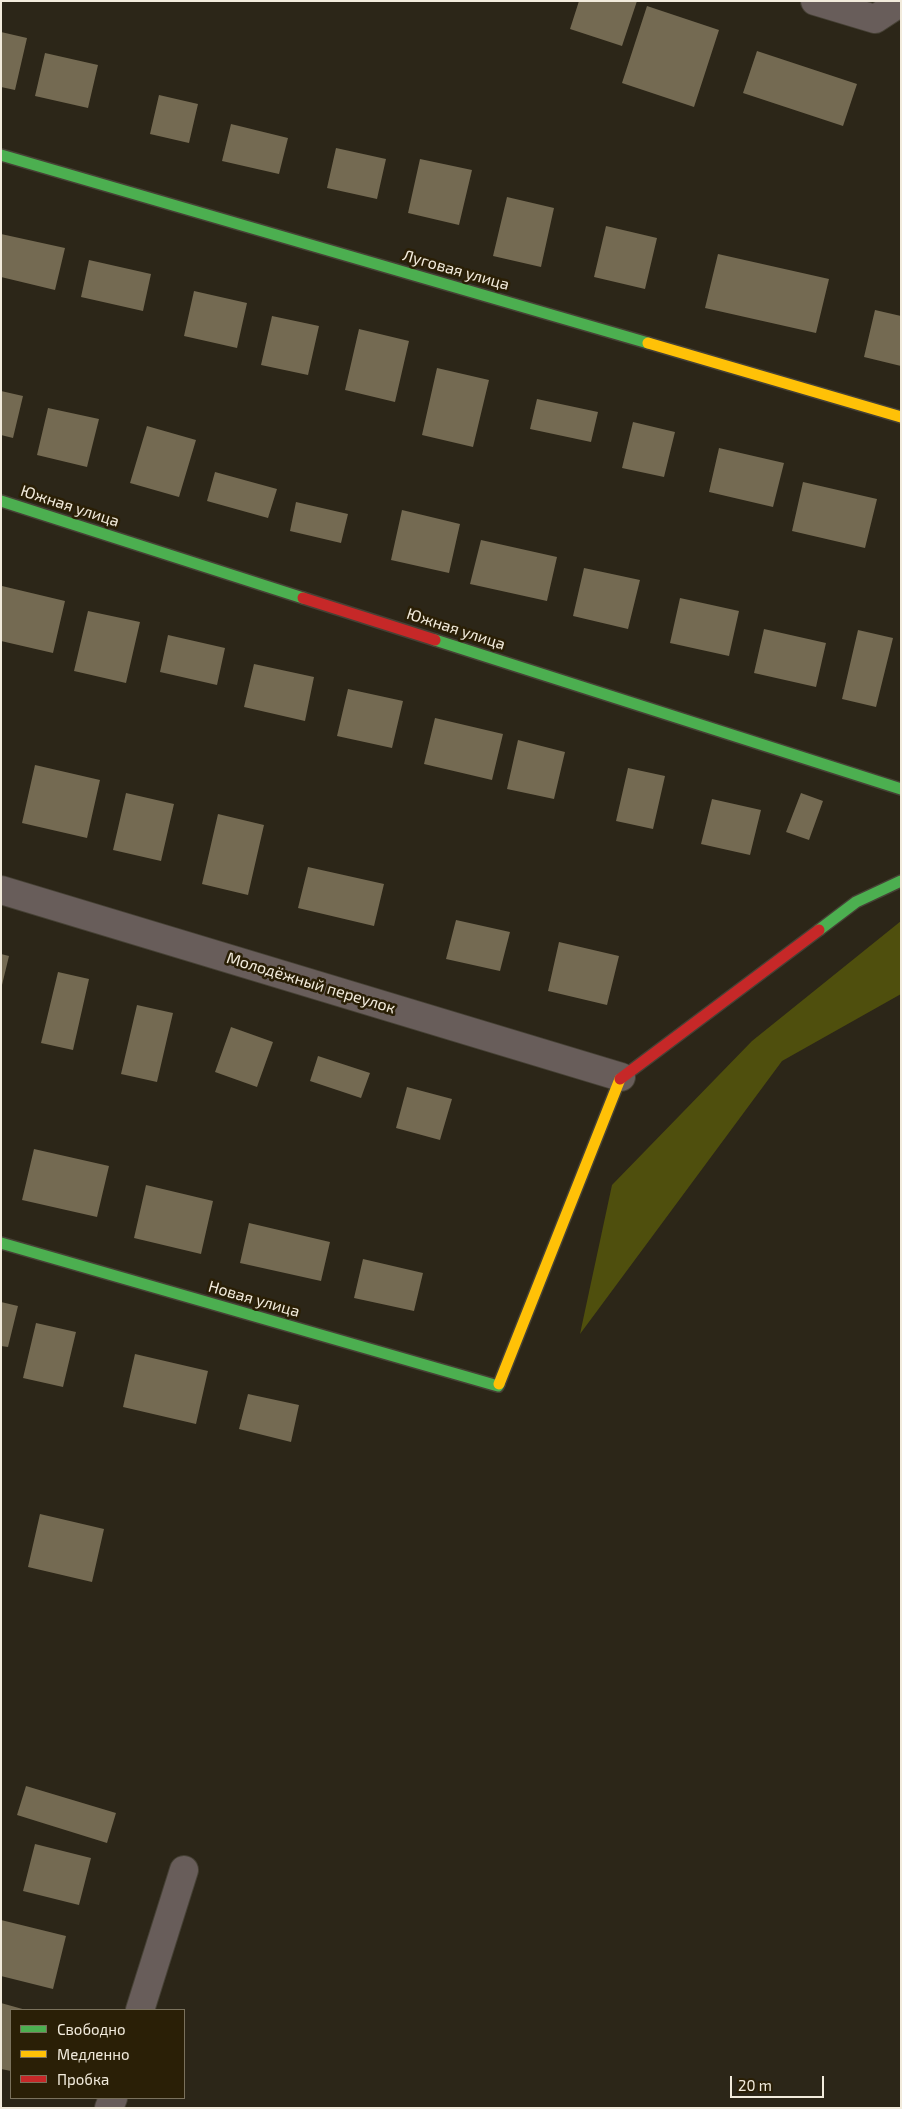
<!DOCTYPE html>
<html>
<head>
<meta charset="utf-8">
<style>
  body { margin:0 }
  #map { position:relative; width:902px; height:2109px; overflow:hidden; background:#2c2618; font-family:"Exo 2",sans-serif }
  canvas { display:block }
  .frame { position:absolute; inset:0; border:2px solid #f2ebdc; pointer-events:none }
  .legend { position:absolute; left:10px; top:2009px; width:175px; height:90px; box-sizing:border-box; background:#2a1f06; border:1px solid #7a715c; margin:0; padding:6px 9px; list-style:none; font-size:15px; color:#f2ebdc }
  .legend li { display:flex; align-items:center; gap:10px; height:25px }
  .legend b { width:25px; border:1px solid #7a715c }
  .scale { position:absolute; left:730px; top:2076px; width:94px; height:22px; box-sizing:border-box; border:2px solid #f2ebdc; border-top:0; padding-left:6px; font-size:15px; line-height:18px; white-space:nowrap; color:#f2ebdc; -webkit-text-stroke:4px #2a1f06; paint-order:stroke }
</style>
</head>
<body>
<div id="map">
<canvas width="902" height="2109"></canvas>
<div class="frame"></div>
<ul class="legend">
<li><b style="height:6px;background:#4caf50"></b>Свободно</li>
<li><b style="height:6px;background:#ffc107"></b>Медленно</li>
<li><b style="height:6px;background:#c62828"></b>Пробка</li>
</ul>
<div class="scale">20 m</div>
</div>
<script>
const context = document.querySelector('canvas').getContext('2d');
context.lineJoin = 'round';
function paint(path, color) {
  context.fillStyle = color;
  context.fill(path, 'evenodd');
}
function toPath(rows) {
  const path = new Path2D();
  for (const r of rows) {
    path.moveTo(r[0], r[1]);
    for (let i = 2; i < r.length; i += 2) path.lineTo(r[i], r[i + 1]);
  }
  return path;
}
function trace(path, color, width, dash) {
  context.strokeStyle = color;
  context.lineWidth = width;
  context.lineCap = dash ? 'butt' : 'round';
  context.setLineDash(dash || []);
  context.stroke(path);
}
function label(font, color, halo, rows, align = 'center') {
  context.font = font + ' "Exo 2",sans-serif';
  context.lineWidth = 5;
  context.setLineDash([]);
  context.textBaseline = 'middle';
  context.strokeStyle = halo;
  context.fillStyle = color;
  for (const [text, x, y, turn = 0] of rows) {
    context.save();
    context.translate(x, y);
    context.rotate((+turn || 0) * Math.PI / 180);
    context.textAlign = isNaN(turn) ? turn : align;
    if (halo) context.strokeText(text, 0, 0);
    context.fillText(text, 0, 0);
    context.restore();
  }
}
paint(toPath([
  [901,921,901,994,782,1061,580,1334,612,1185,752,1041]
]), '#4f4f0d');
paint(toPath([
  [579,1,637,1,622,46,570,29],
  [647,6,719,30,694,107,622,83],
  [1,32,27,38,15,90,1,87],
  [757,51,857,84,843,126,743,93],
  [45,53,98,65,88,108,35,96],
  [159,95,198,104,189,143,150,134],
  [231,124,288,138,279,174,222,161],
  [336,148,386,159,377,199,327,188],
  [420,159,472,170,459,225,408,213],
  [507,197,554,208,541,267,493,256],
  [606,226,657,238,645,289,594,277],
  [1,234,65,248,55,290,1,277],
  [718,254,829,279,816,333,705,308],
  [89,260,151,274,143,311,81,297],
  [194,291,247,303,237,348,184,336],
  [875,310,901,316,901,366,864,357],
  [272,316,319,326,308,375,261,365],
  [359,329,409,341,395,402,345,390],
  [437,368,489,380,473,447,422,435],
  [1,391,23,396,13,438,1,435],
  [537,399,598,412,591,442,530,429],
  [48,408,99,419,87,467,37,455],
  [633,422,675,432,664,477,622,468],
  [147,426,196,440,179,497,130,483],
  [719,448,784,463,773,507,709,492],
  [215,472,277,489,268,518,207,501],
  [803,482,877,499,865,548,792,531],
  [296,502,348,514,341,543,290,531],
  [402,510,460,524,449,573,391,560],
  [481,540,557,557,547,601,470,584],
  [584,568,640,580,628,629,573,616],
  [2,586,65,601,53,653,1,641],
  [680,598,739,611,729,656,670,643],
  [88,611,140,622,126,683,74,671],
  [764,629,826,643,816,687,754,673],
  [858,630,893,638,876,707,842,699],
  [168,635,225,648,217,685,160,672],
  [254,664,314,677,305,721,244,707],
  [348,689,403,701,392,748,337,736],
  [435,718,503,734,492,780,424,764],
  [518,740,565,752,554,799,507,789],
  [35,765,100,780,87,838,22,823],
  [628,768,665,776,653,829,616,821],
  [126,793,174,804,161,861,113,850],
  [801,793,823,801,809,840,786,832],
  [712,799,761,810,750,855,701,844],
  [218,814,264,825,248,895,202,884],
  [308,867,384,884,374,926,298,908],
  [456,920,510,932,500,971,446,959],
  [559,942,619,956,607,1005,548,991],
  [1,954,9,956,2,985,1,985],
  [58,972,89,979,73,1050,41,1043],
  [137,1005,173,1013,157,1082,121,1074],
  [231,1027,273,1042,257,1087,215,1072],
  [318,1056,370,1073,361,1098,310,1081],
  [407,1087,452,1099,440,1140,396,1128],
  [34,1149,109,1166,97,1217,22,1200],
  [146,1185,213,1201,201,1254,134,1238],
  [249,1223,330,1242,321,1281,240,1263],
  [363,1259,423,1273,414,1311,354,1298],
  [1,1302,18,1306,8,1347,1,1346],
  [36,1323,76,1332,63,1387,23,1378],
  [135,1354,208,1371,196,1424,123,1407],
  [248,1394,299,1405,291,1442,239,1429],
  [40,1514,104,1529,92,1582,28,1567],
  [26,1786,116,1813,107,1843,17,1815],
  [35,1844,91,1858,79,1905,23,1891],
  [1,1920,66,1936,53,1989,1,1976],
  [1,2003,26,2010,11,2010,11,2071,1,2069]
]), '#746a52');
const street = toPath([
  [815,1,875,19,901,2],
  [1,890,621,1077],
  [140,2010,184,1870],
  [109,2108,113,2098]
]);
const fast = toPath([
  [1,155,648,343],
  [1,501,303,598],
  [435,640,901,789],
  [819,930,856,902,901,881],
  [1,1243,498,1386,499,1384]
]);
const slow = toPath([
  [648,343,901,417],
  [499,1384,620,1079]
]);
const jam = toPath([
  [303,598,435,640],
  [620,1079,819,930]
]);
trace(street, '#464135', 30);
trace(fast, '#464135', 14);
trace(slow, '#464135', 14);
trace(jam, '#464135', 14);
trace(street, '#685d5a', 28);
trace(fast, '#4caf50', 11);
trace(slow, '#ffc107', 11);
trace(jam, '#c62828', 11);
label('16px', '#f2ebdc', '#2a1f06', [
  ["Луговая улица",456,270,16],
  ["Южная улица",70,506,18],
  ["Южная улица",456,629,18],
  ["Молодёжный переулок",311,983,17],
  ["Новая улица",254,1299,16]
]);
</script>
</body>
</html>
